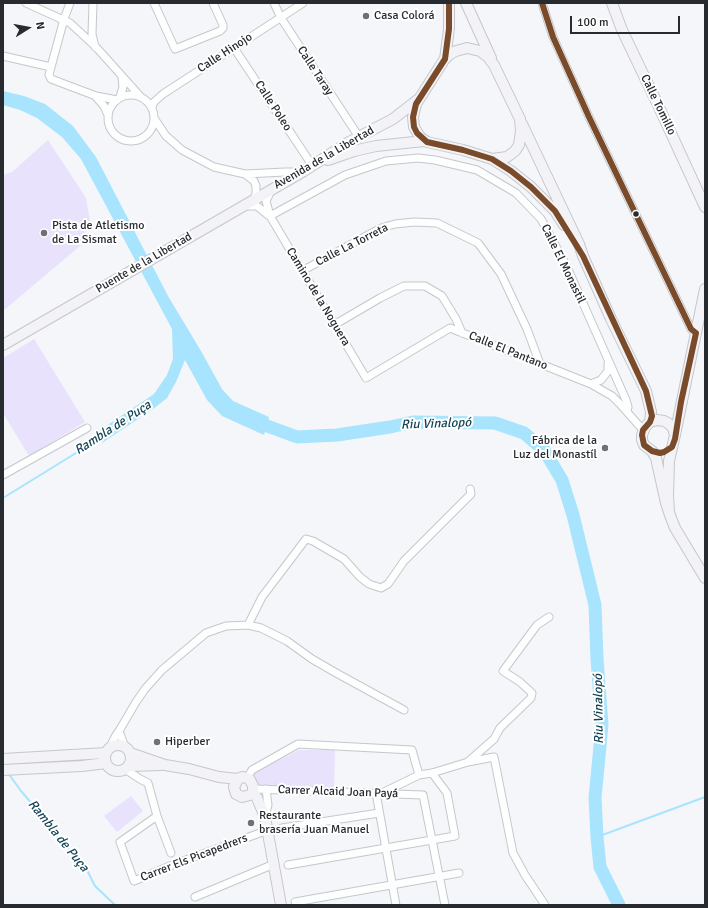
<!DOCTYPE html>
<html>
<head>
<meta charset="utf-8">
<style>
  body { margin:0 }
  #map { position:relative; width:708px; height:908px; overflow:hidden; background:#f4f6fa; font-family:Signika,sans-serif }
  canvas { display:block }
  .frame { position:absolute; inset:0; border:4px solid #272a2f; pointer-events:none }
  .north { position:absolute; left:8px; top:8px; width:40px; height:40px; -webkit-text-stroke:3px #fff; paint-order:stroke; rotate:79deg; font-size:11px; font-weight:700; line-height:16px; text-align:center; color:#272a2f }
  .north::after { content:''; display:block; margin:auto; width:14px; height:18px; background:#272a2f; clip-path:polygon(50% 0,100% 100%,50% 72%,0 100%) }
  .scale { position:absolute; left:570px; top:16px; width:110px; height:18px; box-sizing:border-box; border:2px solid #272a2f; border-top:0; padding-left:5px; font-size:12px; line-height:14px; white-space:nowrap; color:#272a2f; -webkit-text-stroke:3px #fff; paint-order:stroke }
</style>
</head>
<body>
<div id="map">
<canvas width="708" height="908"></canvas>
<div class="frame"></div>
<div class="north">N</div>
<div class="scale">100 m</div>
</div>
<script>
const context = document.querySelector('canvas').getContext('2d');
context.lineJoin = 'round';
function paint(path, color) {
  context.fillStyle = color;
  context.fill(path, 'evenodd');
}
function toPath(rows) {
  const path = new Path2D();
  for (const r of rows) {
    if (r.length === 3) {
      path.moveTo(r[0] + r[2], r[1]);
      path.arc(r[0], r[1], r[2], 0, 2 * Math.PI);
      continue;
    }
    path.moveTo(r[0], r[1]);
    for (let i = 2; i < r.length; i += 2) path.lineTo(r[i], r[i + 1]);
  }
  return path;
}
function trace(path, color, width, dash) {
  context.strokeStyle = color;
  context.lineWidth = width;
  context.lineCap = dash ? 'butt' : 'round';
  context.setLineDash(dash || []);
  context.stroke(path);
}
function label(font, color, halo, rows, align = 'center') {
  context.font = font + ' Signika,sans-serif';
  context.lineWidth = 4;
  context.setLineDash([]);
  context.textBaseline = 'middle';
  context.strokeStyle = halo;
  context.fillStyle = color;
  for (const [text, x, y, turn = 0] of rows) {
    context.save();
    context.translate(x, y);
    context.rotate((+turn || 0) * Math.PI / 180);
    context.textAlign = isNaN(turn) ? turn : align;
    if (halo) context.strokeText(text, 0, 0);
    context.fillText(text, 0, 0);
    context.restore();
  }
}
paint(toPath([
  [48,140,86,198,90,220,80,246,3,311,3,175,12,172],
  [34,339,85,422,29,456,3,413,3,358],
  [299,750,335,750,334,788,258,786,255,779,252,776,255,772],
  [131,796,143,811,117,832,104,816]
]), '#e8e2fc');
paint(toPath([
  [3,91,24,96,45,104,73,126,96,157,168,296,201,351,222,389,233,401,269,417,264,435,222,416,207,400,185,360,176,382,167,398,153,409,102,443,97,432,154,394,167,375,173,359,172,329,81,159,62,137,37,118,20,110,3,105]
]), '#a8e4fd');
trace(toPath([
  [3,498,102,437],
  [8,773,21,791,40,813,58,838,85,866,95,886,115,905],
  [597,837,705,797]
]), '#a8e4fd', 2);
trace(toPath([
  [251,420,297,437,337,435,390,427,413,422,495,423,524,433,544,450,562,480,573,515,595,605,597,659,602,725,595,798,597,837,600,867,619,905]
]), '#a8e4fd', 13);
const street = toPath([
  [26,3,70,23,96,47,140,96],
  [70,3,64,19,51,67,49,75,51,79,96,96,117,100],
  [93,3,92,34,95,47],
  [154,3,175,49,220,31,223,28,223,25,213,3],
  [274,3,281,18,359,137],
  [542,3,553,37,589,117,691,329,696,333],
  [234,48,312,165],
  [3,56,51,67],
  [131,118,23],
  [96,97,104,106,108,115],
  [120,97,123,87,122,77],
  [152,107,154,102,163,94,303,3],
  [154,118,166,136,173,142,182,150,214,167,245,174,285,172,293,172,299,174],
  [245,174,254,181,256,186,256,194,253,200],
  [271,191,266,201,270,216,366,378,450,328,591,384,612,396,620,404,643,430],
  [245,206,257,206,268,215],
  [270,216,345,175,386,161,418,158,435,160,477,170,516,193,541,219,567,267,626,400,628,407,627,411],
  [302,271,381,228,395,224,414,222,437,223,478,243,501,274,527,329,540,364],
  [334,325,380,298,404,286,425,286,442,296,456,319,462,333],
  [591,384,601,380,608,371,608,364],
  [3,475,87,428],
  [248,625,262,597,306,539,313,541,344,559,360,577,369,584,381,588,388,584,404,561,471,494,470,489],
  [119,731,125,747],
  [110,747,116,735,119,731,136,702,145,689,162,670,206,633,226,626,248,625,261,628,287,641,312,659,338,674,404,710],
  [469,761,494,739,500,728,531,698,532,693,520,682,503,671,537,625,549,617],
  [125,769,140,779,148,783,157,816,171,853],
  [247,778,252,770,298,744,412,750,419,775],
  [254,789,423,795,445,905],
  [376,793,396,905],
  [382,793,419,775,432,773,468,762,494,757,513,853,525,875,545,905],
  [157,816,120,842,134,881,175,864,268,830],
  [265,817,268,805,266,789],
  [282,828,379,813],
  [288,865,455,836,447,793,432,773],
  [195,897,274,864],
  [295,902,459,873]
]);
const secondary = toPath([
  [466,3,491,58],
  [612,3,622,30,658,105,705,207],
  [467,48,480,51,488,57,494,65,520,119,521,131,519,145,515,151,507,157,492,159,463,150,427,142,420,137,414,127,413,117,416,104,444,60,450,54,456,51,467,48],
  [445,59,449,29,449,3],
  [522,124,579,244,583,256,611,319,646,391,651,412,650,422],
  [492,159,511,171,531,187,555,211,564,225],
  [328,160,354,151,376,146,424,141],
  [3,345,304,171,349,142,393,119,420,98],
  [675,435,705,289],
  [669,512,668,496,669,461,675,435,673,428,668,423,664,421,657,420,650,422,645,427,642,435,642,440,644,445,652,451,656,458,666,503,671,518,675,528,705,578],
  [118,758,13],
  [130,753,165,765,189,769,219,777,238,779,242,777,247,778,250,780,253,786,253,792,250,795,242,797,236,794,234,787,238,779],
  [3,759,106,753],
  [129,766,161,765],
  [3,770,82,766,106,763],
  [253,792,257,798,265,817,281,905]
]);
trace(street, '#c5c7cb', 9);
trace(secondary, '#c5c7cb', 12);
trace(street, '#fdfefe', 7);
trace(secondary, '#f3f3f7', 10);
trace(toPath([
  [449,3,449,29,445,59,416,104,413,117,414,127,417,133,427,142,463,150,492,159,511,171,531,187,555,211,583,256,646,391,652,416,650,422,643,430,642,435,644,445,652,451,660,453,664,452,672,447,675,439,681,402,696,333,691,329,589,117,553,37,542,3]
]), '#7a4b2a', 6);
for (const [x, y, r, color] of [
  [366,16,4,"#6f7176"],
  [636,214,3.5,"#272a2f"],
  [44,233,4,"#6f7176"],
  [605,448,4,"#6f7176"],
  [157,742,4,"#6f7176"],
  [251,823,4,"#6f7176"]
]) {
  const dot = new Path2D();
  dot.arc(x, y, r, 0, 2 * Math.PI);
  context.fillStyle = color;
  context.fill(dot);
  trace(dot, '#fff', 1.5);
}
label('12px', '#272a2f', '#fff', [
  ["Casa Colorá",374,16],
  ["Pista de Atletismo",52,226],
  ["de La Sismat",52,240],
  ["Fábrica de la",597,441,"right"],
  ["Luz del Monastíl",597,455,"right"],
  ["Hiperber",165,742],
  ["Restaurante",259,816],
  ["brasería Juan Manuel",259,830]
], 'left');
label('12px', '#272a2f', '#fff', [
  ["Calle Hinojo",225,53,-33],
  ["Calle Taray",315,71,57],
  ["Calle Tomillo",658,105,64],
  ["Calle Poleo",273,106,57],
  ["Avenida de la Libertad",324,158,-30],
  ["Calle La Torreta",352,245,-27],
  ["Puente de la Libertad",144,263,-30],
  ["Calle El Monastil",563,264,64],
  ["Camino de la Noguera",318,297,59],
  ["Calle El Pantano",508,351,22],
  ["Carrer Alcaid Joan Payá",338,792,2],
  ["Carrer Els Picapedrers",194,858,-21]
]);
label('italic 13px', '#124455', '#fff', [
  ["Riu Vinalopó",436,424,-2],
  ["Rambla de Puça",113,428,-33],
  ["Riu Vinalopó",599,709,-91],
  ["Rambla de Puça",58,836,51]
]);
</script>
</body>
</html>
